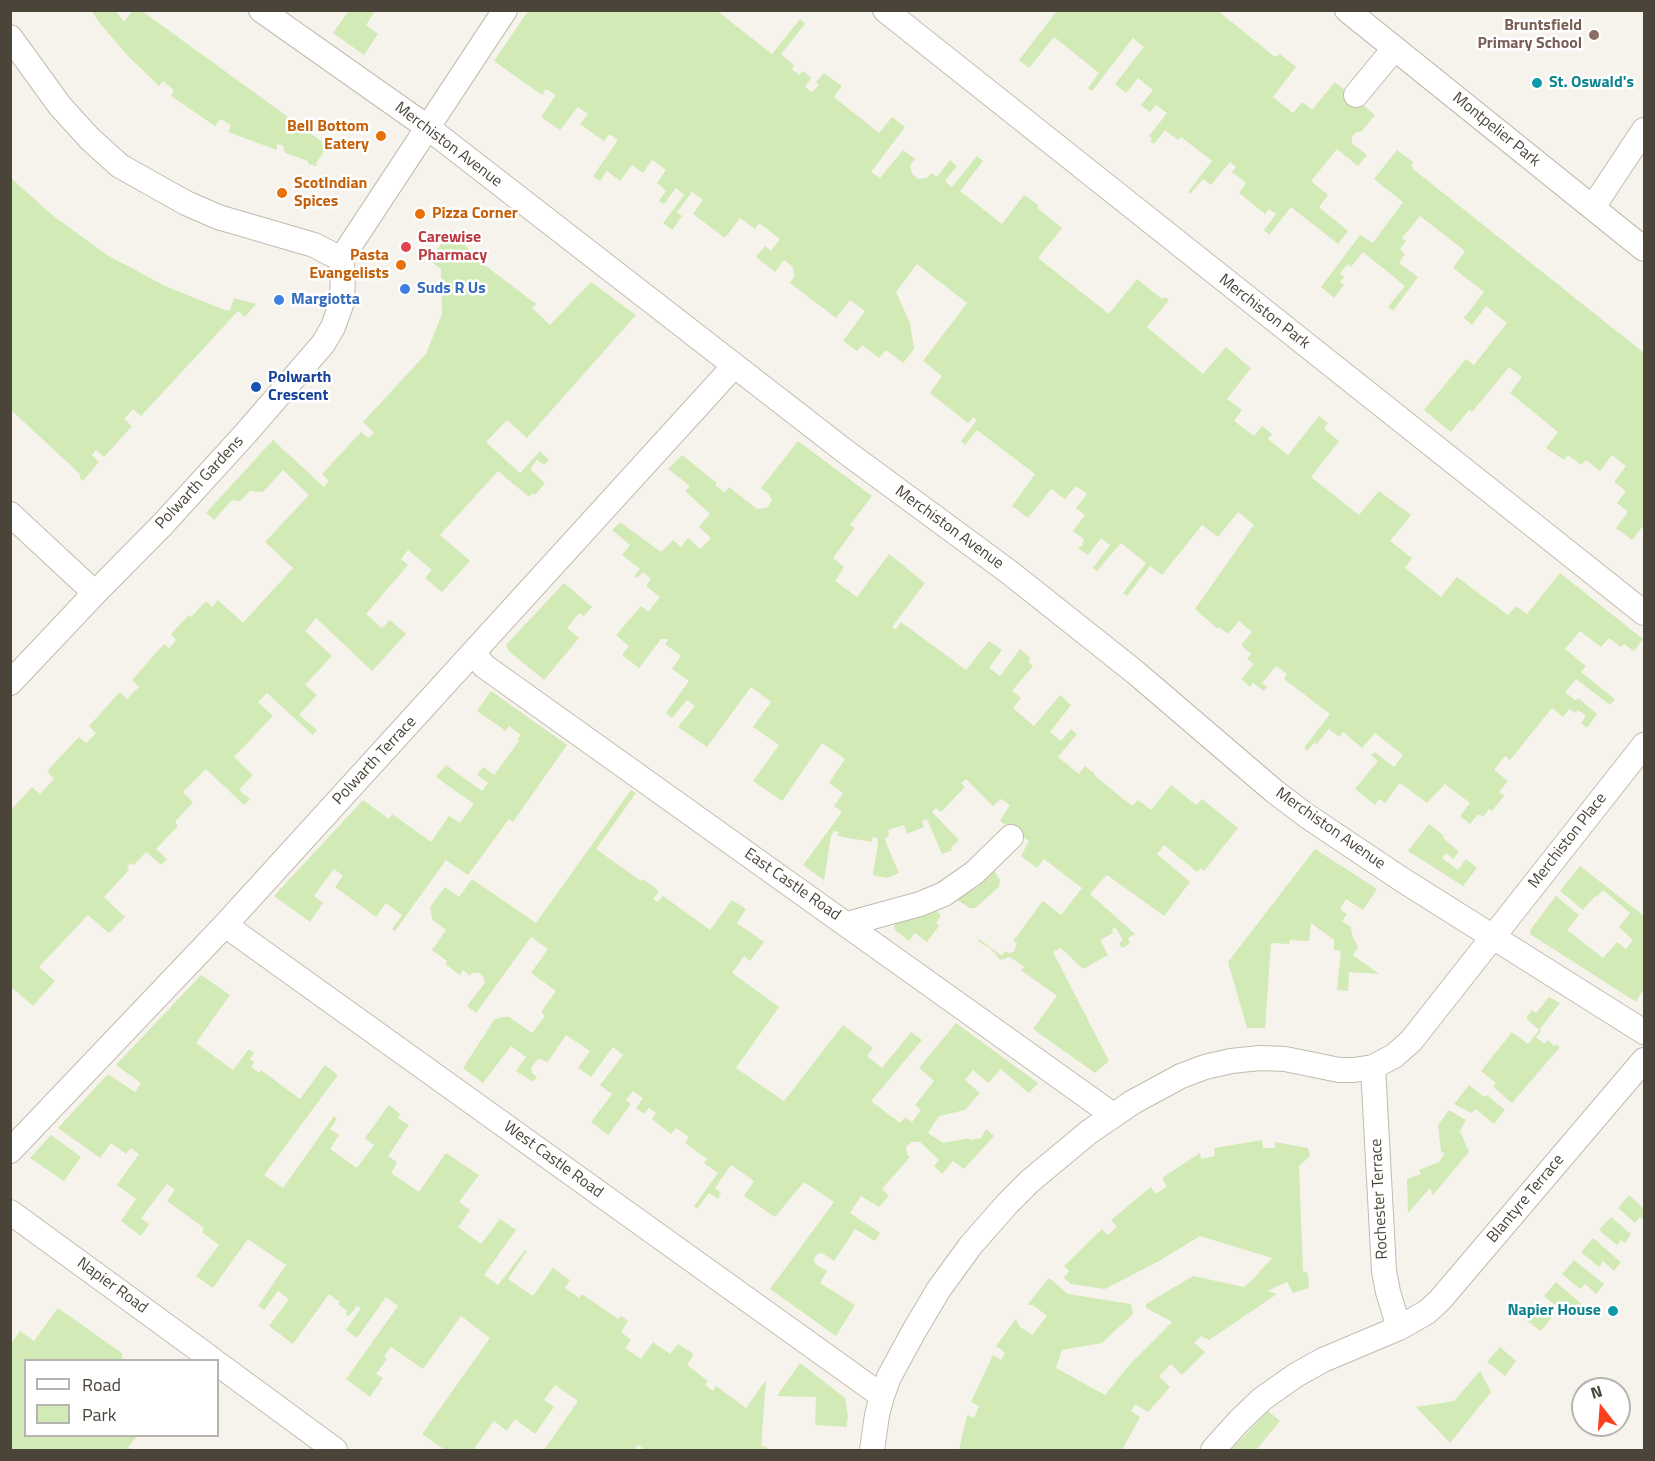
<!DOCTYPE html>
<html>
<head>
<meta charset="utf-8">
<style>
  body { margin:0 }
  #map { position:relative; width:1655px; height:1461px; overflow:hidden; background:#f6f3ec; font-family:"Titillium Web",sans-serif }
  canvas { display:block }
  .frame { position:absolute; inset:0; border:12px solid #4b4439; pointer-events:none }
  .legend { position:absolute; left:24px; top:1359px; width:195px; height:78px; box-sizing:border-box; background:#fff; border:2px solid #b7b4b0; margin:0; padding:8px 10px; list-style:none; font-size:18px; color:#4b4439 }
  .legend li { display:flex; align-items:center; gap:12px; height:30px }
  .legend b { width:30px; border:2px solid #b7b4b0 }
  .north { position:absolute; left:1571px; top:1377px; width:60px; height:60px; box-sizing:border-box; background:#fff; border:2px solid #b7b4b0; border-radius:50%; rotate:343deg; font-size:16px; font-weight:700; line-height:24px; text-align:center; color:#4b4439 }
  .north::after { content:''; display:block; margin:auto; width:21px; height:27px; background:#fc3f1d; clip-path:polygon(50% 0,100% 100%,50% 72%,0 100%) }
</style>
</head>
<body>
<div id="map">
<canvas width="1655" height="1461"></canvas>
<div class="frame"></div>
<ul class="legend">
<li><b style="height:8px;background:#fff"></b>Road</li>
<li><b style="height:16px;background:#d2eab5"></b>Park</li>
</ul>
<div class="north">N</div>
</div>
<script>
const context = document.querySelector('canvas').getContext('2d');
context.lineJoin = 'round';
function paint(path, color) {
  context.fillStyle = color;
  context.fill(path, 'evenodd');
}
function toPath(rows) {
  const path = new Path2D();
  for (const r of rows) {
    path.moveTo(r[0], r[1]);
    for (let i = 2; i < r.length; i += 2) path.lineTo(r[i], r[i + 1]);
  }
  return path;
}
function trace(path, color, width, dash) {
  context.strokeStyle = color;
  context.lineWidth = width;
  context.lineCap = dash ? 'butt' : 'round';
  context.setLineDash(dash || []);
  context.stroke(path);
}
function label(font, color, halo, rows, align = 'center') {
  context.font = font + ' "Titillium Web",sans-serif';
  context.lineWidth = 5;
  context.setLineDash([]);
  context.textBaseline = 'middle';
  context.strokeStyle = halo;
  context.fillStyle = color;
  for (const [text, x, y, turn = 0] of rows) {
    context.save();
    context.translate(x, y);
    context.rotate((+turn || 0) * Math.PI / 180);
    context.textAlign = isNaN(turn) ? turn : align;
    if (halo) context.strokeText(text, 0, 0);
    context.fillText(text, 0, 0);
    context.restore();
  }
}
paint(toPath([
  [92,11,116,11,124,22,132,11,142,11,328,146,316,163,317,166,308,164,308,161,285,153,283,145,277,144,277,150,228,132,231,125,220,119,215,126,171,96,174,90,163,81,159,86,127,55,98,21],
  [346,11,375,11,366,25,378,34,364,55,333,33,348,12],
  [528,11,717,11,772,54,800,19,805,24,781,54,794,65,792,69,799,75,803,71,811,78,805,87,812,92,819,85,816,82,824,73,842,86,834,97,879,133,892,117,905,127,871,172,880,178,903,150,915,159,910,165,912,174,918,179,927,178,932,173,937,177,950,160,957,166,945,181,952,187,977,156,983,161,960,191,1002,224,1024,195,1038,205,1037,208,1062,228,1038,258,1109,314,1137,279,1162,299,1165,297,1169,300,1147,327,1203,374,1226,347,1251,368,1227,399,1242,410,1234,421,1254,436,1262,426,1272,434,1268,439,1288,455,1319,416,1328,423,1324,429,1339,441,1311,477,1359,515,1379,491,1411,515,1390,541,1412,558,1405,568,1441,597,1457,577,1508,615,1516,606,1527,614,1560,573,1643,639,1634,651,1624,644,1621,647,1609,638,1601,647,1580,631,1565,649,1586,666,1581,672,1615,699,1610,705,1576,679,1565,692,1576,701,1578,698,1597,714,1587,728,1581,723,1586,716,1578,710,1575,713,1569,709,1563,717,1552,708,1510,760,1505,756,1494,770,1508,781,1499,792,1504,796,1492,811,1489,809,1483,817,1478,814,1470,824,1460,816,1470,803,1445,784,1427,803,1400,783,1385,803,1379,799,1375,805,1355,789,1378,761,1371,755,1375,752,1394,767,1403,755,1375,733,1362,748,1343,732,1339,737,1329,729,1317,744,1314,743,1307,751,1304,748,1330,714,1284,679,1287,674,1276,666,1262,683,1267,687,1264,691,1253,683,1250,687,1241,679,1254,664,1247,659,1251,654,1241,645,1252,632,1239,621,1228,634,1219,627,1218,629,1195,609,1254,525,1238,512,1218,537,1202,525,1162,575,1150,566,1127,596,1123,593,1146,563,1121,543,1097,571,1093,568,1110,545,1101,538,1088,555,1077,548,1082,546,1084,539,1073,531,1085,515,1076,508,1087,494,1076,486,1065,499,1051,489,1028,518,1012,506,1035,474,977,430,965,445,961,441,977,420,973,417,968,423,930,393,942,376,923,361,967,303,917,264,896,292,910,323,914,349,903,363,886,350,879,358,862,345,857,351,843,341,865,311,850,300,836,318,790,283,794,277,793,267,784,260,775,272,756,257,765,246,771,251,780,239,759,223,755,229,740,218,725,238,693,214,703,200,692,192,677,212,682,216,672,230,663,223,684,195,676,188,664,204,659,201,666,191,657,183,666,170,652,160,643,173,632,165,620,181,607,171,600,181,593,176,618,140,609,134,604,141,580,124,588,114,578,107,560,130,541,117,556,95,546,89,542,95,494,61],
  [1057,11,1218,11,1275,57,1280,54,1296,67,1273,97,1293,113,1302,102,1312,110,1335,82,1375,115,1361,132,1356,132,1352,137,1352,143,1367,155,1358,166,1337,149,1311,181,1328,195,1319,207,1348,231,1338,244,1291,207,1269,235,1264,230,1276,214,1269,209,1265,214,1239,193,1246,183,1232,172,1236,167,1230,162,1211,185,1203,179,1190,194,1188,192,1212,161,1181,137,1178,140,1165,130,1154,144,1150,141,1152,138,1149,136,1167,113,1156,105,1150,112,1141,105,1153,90,1138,78,1126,93,1115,84,1144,47,1133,38,1092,91,1088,88,1099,73,1054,37,1029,68,1019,60],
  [1397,150,1413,162,1412,165,1413,169,1644,353,1644,527,1643,526,1632,540,1616,528,1628,512,1617,503,1626,491,1614,482,1626,466,1612,455,1600,471,1586,460,1581,465,1568,455,1564,460,1546,448,1558,432,1510,393,1522,377,1509,367,1472,412,1469,410,1451,432,1424,410,1466,359,1474,365,1507,323,1486,306,1472,325,1464,318,1484,292,1453,268,1465,251,1420,216,1402,238,1406,241,1400,249,1405,254,1399,263,1418,277,1393,311,1388,307,1405,286,1363,252,1351,267,1348,264,1340,273,1344,277,1340,282,1344,285,1334,298,1321,287,1360,235,1373,243,1403,202,1374,179],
  [10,177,52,215,107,255,165,286,227,311,230,310,234,298,256,304,245,317,238,311,141,416,133,409,124,419,132,426,104,457,96,450,92,455,99,462,83,481,80,478,80,474,11,410],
  [451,230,458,235,456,239,476,254,474,257,536,304,532,308,550,325,591,282,636,315,527,438,507,420,486,442,520,473,540,451,549,460,544,465,537,460,530,469,545,483,535,495,533,493,529,497,498,471,440,535,470,561,442,592,425,578,432,570,408,550,401,559,408,565,366,614,382,628,390,620,406,634,372,671,316,618,305,631,332,656,305,685,317,695,299,715,317,730,313,735,267,693,258,702,273,716,234,757,253,775,239,790,250,799,244,805,206,769,183,792,193,802,175,822,178,826,156,849,167,859,161,865,146,852,134,865,131,863,127,867,129,870,104,897,125,917,109,933,88,915,39,967,55,981,33,1006,11,987,11,810,32,787,40,794,54,779,47,771,79,737,86,743,96,733,89,726,120,692,127,699,139,687,132,680,164,644,169,648,173,644,176,640,171,634,189,615,191,617,206,601,212,607,218,600,243,623,293,568,265,542,309,495,283,470,263,492,250,491,240,501,232,500,214,520,206,513,273,440,324,487,329,481,322,474,361,432,368,438,374,433,363,422,426,354,442,314,441,269,430,261,430,259],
  [798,441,872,496,850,525,855,528,833,558,844,567,835,581,857,597,889,554,925,583,892,627,896,629,901,622,966,670,989,641,1002,650,989,668,1000,676,1020,649,1030,657,1028,662,1033,666,1012,691,1021,698,1013,708,1034,726,1060,695,1071,705,1050,732,1061,741,1071,729,1077,734,1058,757,1079,774,1085,766,1095,774,1095,776,1132,806,1138,800,1151,810,1171,785,1196,805,1202,799,1238,828,1204,871,1201,868,1197,872,1164,845,1157,854,1190,882,1164,916,1107,875,1100,882,1090,894,1135,934,1128,938,1130,944,1122,948,1119,943,1123,940,1116,928,1112,929,1113,933,1100,940,1108,955,1083,969,1061,948,1053,952,1109,1061,1095,1073,1033,1029,1057,996,1021,970,1024,967,1010,957,1000,960,991,949,978,941,979,939,1002,956,1005,951,1009,953,1014,952,1017,943,1013,941,1043,901,1061,915,1082,888,1044,859,1037,868,1021,856,1029,841,1000,821,1010,805,1001,799,993,806,966,779,961,783,965,787,941,812,936,808,932,812,959,840,951,848,952,850,942,854,927,819,922,821,924,827,907,834,904,825,888,830,889,836,885,838,886,843,899,873,886,878,873,875,878,843,877,838,872,837,872,842,837,836,839,832,834,831,831,836,824,880,803,865,842,812,834,806,843,793,829,783,845,759,822,743,782,801,753,781,779,745,753,727,771,702,751,687,707,747,678,727,695,706,687,700,672,718,666,713,689,681,672,669,681,656,665,644,669,639,661,639,639,668,622,655,629,646,616,635,641,606,648,612,660,597,646,586,651,579,643,572,637,578,634,576,640,569,622,555,630,545,612,530,620,522,661,552,673,540,681,547,688,538,700,549,711,538,699,527,710,514,685,491,690,486,668,469,682,455,717,483,715,485,725,493,729,487,757,509,767,508,772,501,769,494,761,488],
  [564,583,592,607,584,616,579,613,567,628,579,638,544,680,509,651,506,645],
  [491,691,567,745,513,822,509,819,468,875,446,860,395,931,392,929,402,915,386,903,376,917,335,887,343,876,334,869,314,896,323,903,310,922,274,896,363,800,389,819,392,814,431,842,449,816,460,823,474,804,436,777,446,765,482,791,488,783,477,775,483,767,494,775,519,741,518,739,521,735,509,726,506,731,477,711],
  [631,790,636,793,596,849,641,881,643,879,659,891,653,899,658,902,663,896,710,930,732,900,746,909,737,923,764,942,750,961,744,956,732,973,779,1007,736,1068,784,1101,843,1025,873,1048,867,1056,882,1068,911,1032,922,1040,871,1101,900,1123,905,1117,912,1122,921,1110,915,1105,934,1081,919,1068,956,1023,1038,1083,1029,1093,1001,1069,988,1083,973,1070,965,1080,980,1093,965,1110,939,1116,928,1133,943,1143,969,1138,970,1140,981,1138,986,1129,994,1136,964,1169,953,1161,942,1174,934,1166,939,1160,920,1142,911,1142,906,1147,907,1155,910,1157,882,1189,889,1196,879,1207,861,1196,850,1213,880,1233,875,1241,855,1229,834,1261,822,1253,817,1254,814,1259,815,1264,827,1271,820,1283,855,1305,836,1336,770,1289,834,1202,804,1182,775,1217,744,1196,754,1181,731,1165,715,1188,721,1193,718,1199,709,1193,697,1209,694,1206,718,1173,704,1163,707,1159,685,1143,689,1137,676,1128,671,1134,652,1119,656,1113,649,1108,644,1114,636,1108,643,1098,633,1091,626,1100,631,1104,608,1135,591,1122,612,1094,600,1085,623,1055,613,1047,591,1077,578,1068,590,1051,566,1035,547,1063,542,1059,537,1060,531,1068,532,1073,537,1077,533,1082,516,1071,526,1057,511,1046,483,1083,463,1068,494,1020,503,1017,509,1017,532,1033,545,1016,541,1012,556,991,531,973,548,949,531,937,476,1013,467,1006,485,983,483,976,479,973,472,973,470,976,463,970,460,975,445,964,447,961,432,950,446,930,432,919,430,907,445,887,459,897,472,879,536,923],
  [1429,824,1444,836,1443,838,1459,852,1453,859,1446,853,1442,858,1458,870,1466,859,1477,868,1463,886,1408,851],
  [1315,849,1377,889,1363,910,1346,899,1340,909,1347,914,1342,921,1351,927,1352,935,1358,947,1353,955,1379,974,1349,972,1348,991,1337,990,1341,951,1334,950,1334,940,1311,923,1309,941,1290,940,1289,944,1271,943,1265,1028,1247,1028,1228,962],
  [1580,866,1644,916,1643,990,1636,1002,1530,934,1531,929,1556,896,1579,915,1567,930,1603,958,1617,942,1626,949,1633,940,1619,927,1630,913,1603,890,1597,897,1595,896,1583,910,1560,891],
  [991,872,995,872,1000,880,999,887,975,908,970,908,959,901,959,898,978,887],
  [934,909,941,915,936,923,939,926,927,942,915,933,909,941,895,930,894,926,898,921],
  [201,975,230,995,196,1043,233,1070,249,1049,254,1053,250,1059,254,1062,251,1067,259,1073,261,1070,300,1099,325,1065,338,1075,264,1175,283,1188,334,1116,337,1119,330,1129,339,1135,330,1149,357,1168,374,1145,365,1138,389,1105,400,1114,398,1118,409,1125,388,1156,397,1162,391,1173,419,1192,446,1153,479,1175,459,1202,470,1210,458,1227,481,1244,500,1219,516,1230,484,1275,498,1285,525,1250,527,1251,508,1279,533,1296,553,1268,570,1280,565,1288,579,1298,582,1294,618,1319,621,1316,628,1321,621,1332,631,1340,625,1348,641,1359,653,1342,670,1354,678,1344,694,1354,687,1365,708,1381,705,1385,713,1391,716,1386,746,1408,766,1380,761,1446,767,1447,767,1450,645,1450,638,1445,634,1450,544,1450,578,1401,555,1385,544,1400,554,1407,535,1434,515,1419,507,1431,494,1421,473,1450,445,1450,422,1434,490,1338,461,1316,423,1369,391,1347,384,1356,387,1359,376,1374,383,1378,370,1397,346,1379,398,1306,386,1297,357,1338,346,1330,361,1308,357,1306,349,1316,345,1314,347,1311,338,1304,340,1302,329,1294,293,1344,269,1326,289,1299,278,1291,264,1310,258,1306,286,1265,248,1239,213,1288,196,1276,219,1245,202,1232,204,1228,167,1201,175,1190,167,1184,141,1218,149,1224,141,1236,121,1221,136,1199,117,1185,139,1154,131,1148,126,1154,111,1143,100,1158,58,1128,108,1074,135,1092,141,1083,116,1065],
  [1549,997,1560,1003,1540,1029,1541,1031,1536,1037,1544,1044,1548,1040,1554,1046,1556,1044,1560,1047,1512,1103,1493,1087,1496,1083,1481,1071,1512,1032,1528,1044,1539,1030,1526,1018,1532,1010,1536,1013],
  [1469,1085,1484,1097,1487,1095,1505,1110,1494,1124,1476,1109,1471,1113,1454,1104],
  [1449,1110,1466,1120,1460,1131,1469,1152,1433,1195,1430,1188,1408,1213,1407,1179,1421,1174,1419,1170,1439,1162,1445,1153,1441,1152,1438,1125],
  [51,1135,81,1157,64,1181,30,1158],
  [1262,1140,1263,1148,1275,1148,1275,1142,1308,1148,1310,1156,1299,1166,1303,1271,1308,1273,1309,1288,1293,1293,1287,1282,1267,1291,1277,1294,1209,1340,1201,1336,1194,1343,1205,1352,1182,1375,1171,1364,1159,1376,1170,1387,1148,1412,1135,1404,1131,1411,1140,1417,1122,1450,959,1450,967,1415,974,1418,979,1406,971,1402,993,1355,1001,1360,1005,1353,996,1346,1016,1319,1019,1326,1032,1335,1047,1316,1033,1305,1027,1305,1049,1278,1068,1294,1131,1304,1133,1314,1102,1343,1062,1350,1056,1368,1105,1395,1130,1364,1172,1322,1146,1308,1146,1304,1193,1276,1244,1287,1253,1279,1272,1258,1200,1236,1159,1261,1105,1289,1071,1284,1064,1278,1069,1271,1064,1266,1102,1229,1108,1235,1117,1227,1111,1220,1151,1187,1156,1194,1162,1190,1167,1186,1162,1178,1200,1153,1201,1159,1215,1156,1214,1148],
  [1629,1195,1644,1209,1644,1221,1640,1217,1635,1223,1618,1208],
  [1611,1217,1631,1234,1625,1243,1621,1240,1617,1245,1599,1230],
  [1593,1238,1621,1262,1614,1271,1603,1261,1599,1267,1581,1252],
  [1574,1260,1604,1284,1596,1294,1585,1284,1580,1289,1562,1274],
  [1556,1282,1585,1307,1578,1316,1566,1306,1562,1311,1544,1296],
  [1537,1304,1552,1317,1541,1331,1524,1319],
  [58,1308,123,1354,121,1357,126,1360,26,1360,26,1436,137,1436,128,1447,132,1450,11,1450,11,1344,20,1331,34,1341],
  [1500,1347,1516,1361,1505,1376,1487,1362],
  [800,1363,845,1398,848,1417,846,1427,815,1425,816,1397,777,1396],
  [1480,1371,1491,1392,1450,1443,1416,1407,1454,1401],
  [1268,1411,1280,1421,1256,1450,1231,1450]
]), '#d2eab5');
const minor = toPath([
  [261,10,427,127,846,452,1009,572,1135,672,1274,791,1307,816,1401,879,1644,1032],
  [885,10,1644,613],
  [1347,10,1644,249],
  [10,37,60,106,90,139,120,166,186,203,218,217,314,245,341,259],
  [1356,95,1394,49],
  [1593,207,1644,130],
  [341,259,505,10],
  [10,514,95,593],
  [474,653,484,666,1113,1115],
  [10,683,95,593,164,523,246,433,323,344,333,327,342,302,343,274,341,259],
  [847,924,920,904,944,894,974,873,1011,837],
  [225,925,882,1396],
  [1373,1067,1384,1271,1388,1292,1399,1328],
  [10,1151,225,925,734,366],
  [10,1212,213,1360],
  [218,1364,335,1450],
  [872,1450,877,1415,882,1396,889,1377,914,1331,939,1289,971,1245,1008,1203,1030,1181,1089,1132,1133,1102,1181,1076,1205,1067,1231,1061,1260,1058,1285,1059,1339,1070,1354,1070,1373,1067,1394,1056,1411,1041,1644,745],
  [1213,1450,1239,1421,1262,1399,1296,1375,1323,1360,1399,1328,1427,1312,1440,1300,1644,1060]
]);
trace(minor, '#c2bbae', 26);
trace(minor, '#fff', 24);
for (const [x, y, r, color] of [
  [1594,35,6,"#8d6e63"],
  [1537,83,6,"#0f9aa8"],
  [381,136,6,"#e8710a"],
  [282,193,6,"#e8710a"],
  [420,214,6,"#e8710a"],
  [406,247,6,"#e0444e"],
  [401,265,6,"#e8710a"],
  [405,289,6,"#3f7fe0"],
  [279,300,6,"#3f7fe0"],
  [256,387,6,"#1a4fb4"],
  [1613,1311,6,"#0f9aa8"]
]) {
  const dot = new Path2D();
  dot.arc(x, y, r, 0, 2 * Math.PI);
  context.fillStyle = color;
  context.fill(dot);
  trace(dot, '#fff', 2);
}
label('bold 16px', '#785e54', '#fff', [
  ["Bruntsfield",1582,26],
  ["Primary School",1582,44]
], 'right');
label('bold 16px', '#0d838f', '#fff', [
  ["St. Oswald's",1549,83],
  ["Napier House",1601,1311,"right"]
], 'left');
label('bold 16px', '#c56008', '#fff', [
  ["Bell Bottom",369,127],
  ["Eatery",369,145],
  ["ScotIndian",294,184,"left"],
  ["Spices",294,202,"left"],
  ["Pizza Corner",432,214,"left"],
  ["Pasta",389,256],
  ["Evangelists",389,274]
], 'right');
label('16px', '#4b4439', '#fff', [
  ["Montpelier Park",1496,130,39],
  ["Merchiston Avenue",448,145,37],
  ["Merchiston Park",1264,312,38],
  ["Polwarth Gardens",200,483,-47],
  ["Merchiston Avenue",949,528,36],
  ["Polwarth Terrace",375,761,-47],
  ["Merchiston Avenue",1330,829,35],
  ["Merchiston Place",1568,841,-52],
  ["East Castle Road",792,885,35],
  ["West Castle Road",553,1160,36],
  ["Rochester Terrace",1380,1199,-93],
  ["Blantyre Terrace",1526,1199,-50],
  ["Napier Road",112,1286,36]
]);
label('bold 16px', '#be3a42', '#fff', [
  ["Carewise",418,238],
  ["Pharmacy",418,256]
], 'left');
label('bold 16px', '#366cbe', '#fff', [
  ["Suds R Us",417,289],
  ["Margiotta",291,300]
], 'left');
label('bold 16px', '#164399', '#fff', [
  ["Polwarth",268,378],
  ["Crescent",268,396]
], 'left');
</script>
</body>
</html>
